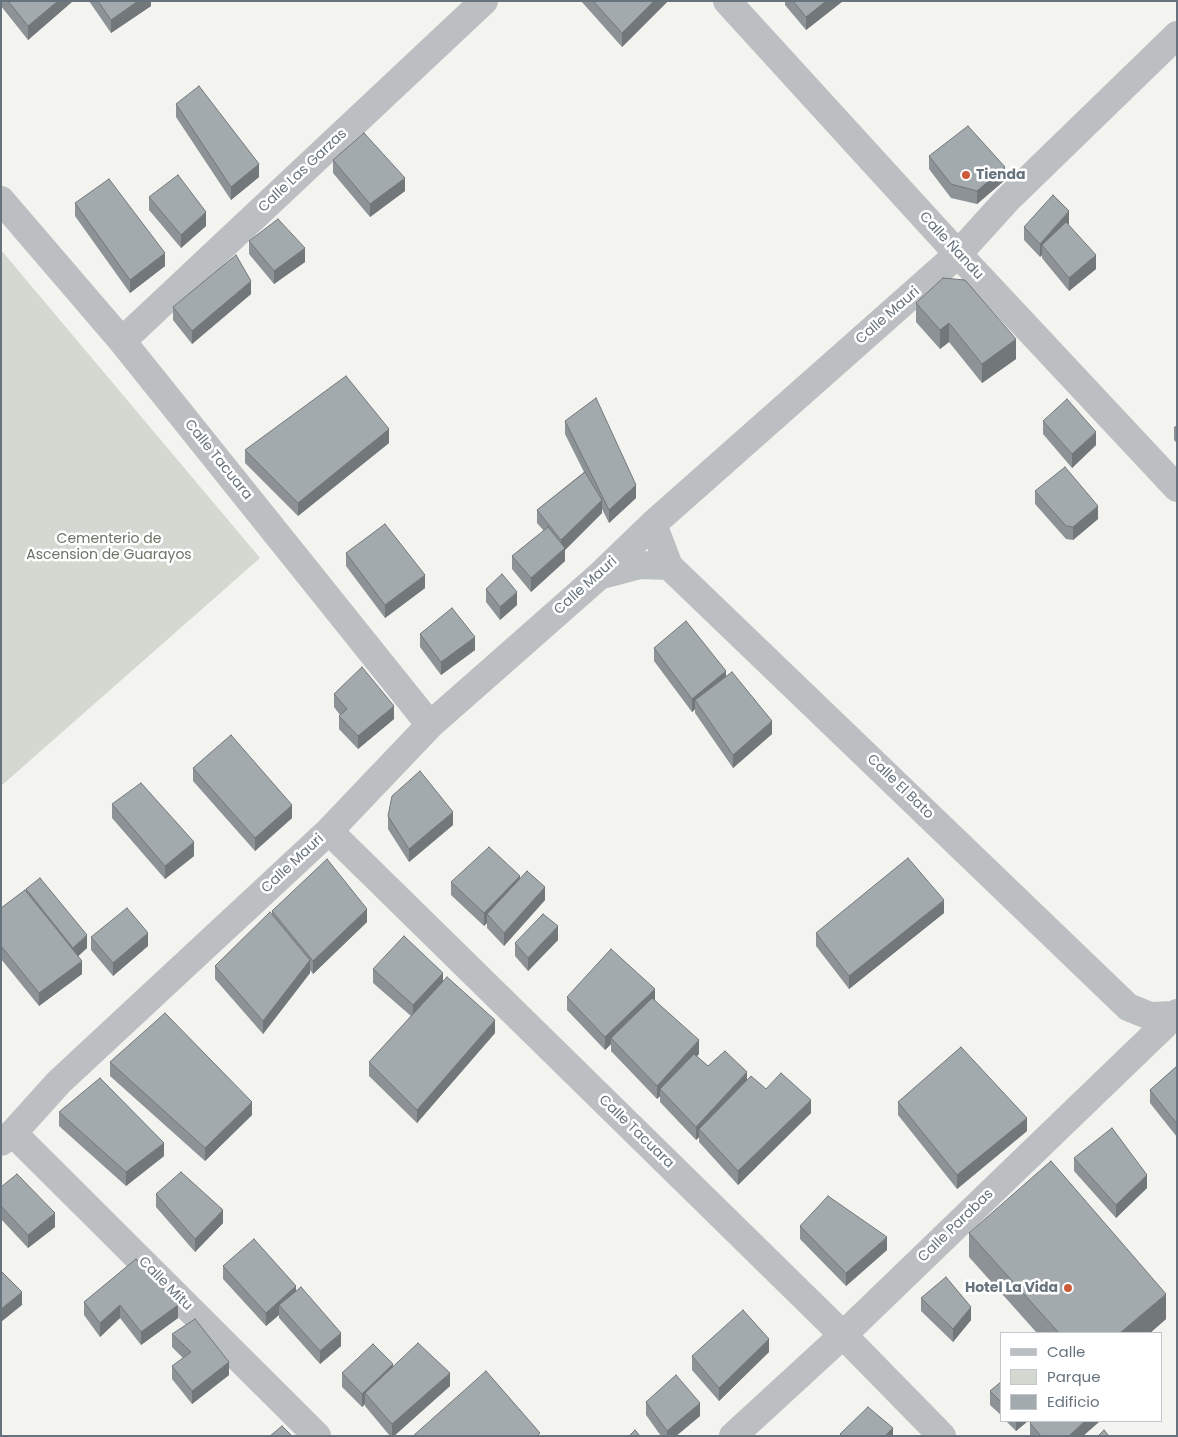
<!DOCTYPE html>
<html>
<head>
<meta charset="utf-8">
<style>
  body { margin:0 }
  #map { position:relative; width:1178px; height:1437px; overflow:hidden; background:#f3f3f0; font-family:Poppins,sans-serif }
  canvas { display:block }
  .frame { position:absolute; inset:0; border:2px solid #66737d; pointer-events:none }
  .legend { position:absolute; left:1000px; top:1332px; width:162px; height:90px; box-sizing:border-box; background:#fff; border:1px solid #c2c7cb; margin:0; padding:6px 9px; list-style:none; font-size:15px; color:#66737d }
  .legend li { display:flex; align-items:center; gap:10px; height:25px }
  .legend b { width:25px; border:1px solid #c2c7cb }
</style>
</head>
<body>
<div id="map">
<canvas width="1178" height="1437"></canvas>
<div class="frame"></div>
<ul class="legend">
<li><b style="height:6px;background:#bbbfc1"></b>Calle</li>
<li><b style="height:14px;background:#d3d8d0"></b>Parque</li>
<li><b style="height:14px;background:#a3aaae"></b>Edificio</li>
</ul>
</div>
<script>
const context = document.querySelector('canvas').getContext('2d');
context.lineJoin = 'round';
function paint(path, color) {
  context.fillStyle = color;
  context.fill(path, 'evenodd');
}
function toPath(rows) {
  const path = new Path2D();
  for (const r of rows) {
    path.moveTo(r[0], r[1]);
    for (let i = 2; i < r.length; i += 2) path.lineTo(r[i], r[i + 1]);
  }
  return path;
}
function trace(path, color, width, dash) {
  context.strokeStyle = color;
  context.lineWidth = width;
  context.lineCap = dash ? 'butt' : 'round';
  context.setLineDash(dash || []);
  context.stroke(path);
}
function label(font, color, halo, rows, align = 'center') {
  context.font = font + ' Poppins,sans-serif';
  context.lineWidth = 5;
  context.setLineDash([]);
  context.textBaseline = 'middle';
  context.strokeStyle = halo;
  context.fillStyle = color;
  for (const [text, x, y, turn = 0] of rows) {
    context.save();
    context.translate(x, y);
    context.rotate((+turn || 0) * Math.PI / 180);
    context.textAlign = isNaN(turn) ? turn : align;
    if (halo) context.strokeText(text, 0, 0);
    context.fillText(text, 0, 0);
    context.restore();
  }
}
paint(toPath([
  [1,250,260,558,1,786]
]), '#d3d8d0');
trace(toPath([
  [727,1,958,254,1177,488],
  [1,200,122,341,430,725],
  [122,341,484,1],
  [653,524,669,566,1128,1007,1150,1016,1174,1015],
  [602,575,640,565,669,566],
  [329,831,843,1335,942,1436],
  [13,1133,317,1436],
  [1,1142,13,1133,59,1082,329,831,430,725,598,577,653,524,958,254,1007,200,1177,35],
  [733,1436,843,1335,1177,1013]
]), '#bbbfc1', 28);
paint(toPath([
  [1,1,73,1,28,40,1,6],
  [89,1,151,1,151,6,111,33],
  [581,1,668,1,622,47],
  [785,1,843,1,806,30,785,5],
  [176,104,259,177,231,200,176,117],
  [929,156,1005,180,977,204,951,198,929,169],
  [333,160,405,191,370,217,333,173],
  [149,197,206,226,181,248,149,210],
  [75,203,165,266,130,293,75,216],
  [1069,224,1068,225,1096,269,1069,291,1042,258,1042,255,1040,257,1024,240,1024,227],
  [249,241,305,262,274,284,249,254],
  [251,294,192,344,173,320,173,307],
  [916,303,1016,359,982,383,949,342,940,349,916,322],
  [565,421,636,498,609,523,602,509,602,513,565,550,565,561,531,592,512,569,512,556,544,531,537,523,537,510,584,472,565,434],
  [1043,421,1096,445,1072,468,1043,434],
  [1177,425,1177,443,1174,440,1174,427],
  [389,443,298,516,245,463,245,450],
  [1035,491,1098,519,1073,540,1066,539,1035,504],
  [346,553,425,588,385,618,346,566],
  [486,589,517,605,500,620,486,602],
  [420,634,475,650,441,675,420,647],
  [654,648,726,677,772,734,733,768,695,713,695,709,692,712,654,661],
  [334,694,394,719,358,749,339,729,339,716,340,715,334,707],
  [193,768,292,818,255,851,193,781],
  [112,804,194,856,165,879,112,818],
  [388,816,453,825,409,862,388,829],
  [520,879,545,900,504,946,487,928,487,923,484,926,451,895,451,882],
  [26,889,87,948,78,956,82,974,39,1006,1,959,1,908,26,891],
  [272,911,367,922,313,974,310,970,310,973,263,1034,215,979,215,966,272,914],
  [944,913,849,989,816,946,816,933],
  [91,937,148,946,113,976,91,950],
  [558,940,528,971,515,956,515,943],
  [373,969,443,981,495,1033,417,1123,369,1076,369,1062,411,1016,373,983],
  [567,997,655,1000,699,1054,697,1056,708,1066,747,1080,811,1113,738,1185,699,1142,699,1137,696,1140,660,1102,660,1096,657,1099,611,1051,611,1044,605,1050,567,1010],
  [110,1062,252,1115,205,1161,110,1076],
  [1177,1066,1177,1137,1150,1103,1150,1090],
  [898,1102,1027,1131,957,1189,898,1115],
  [59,1112,164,1156,126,1186,59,1126],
  [1074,1158,1147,1188,1116,1218,1074,1171],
  [1,1187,55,1227,28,1248,1,1219],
  [156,1194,223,1223,195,1252,156,1207],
  [800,1226,887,1250,846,1286,800,1239],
  [969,1233,1166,1319,1150,1333,1037,1333,969,1257],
  [136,1259,178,1318,141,1345,120,1318,100,1337,84,1315,84,1302],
  [223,1266,296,1290,341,1346,320,1364,279,1318,279,1315,266,1326,223,1279],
  [921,1298,971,1320,953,1342,921,1311],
  [172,1334,229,1375,192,1404,172,1379,172,1366,183,1358,172,1347],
  [769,1352,719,1401,692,1370,692,1356],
  [393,1366,450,1386,394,1436,390,1436,365,1406,365,1404,362,1407,342,1387,342,1373],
  [1002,1381,1002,1416,990,1405,990,1391],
  [646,1402,700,1416,676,1436,661,1436,646,1415],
  [1006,1421,1028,1421,1016,1431],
  [1100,1421,1083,1436,1030,1436,1030,1423]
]), '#8c9296');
paint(toPath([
  [58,1,73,1,28,40,28,26],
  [138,1,151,1,151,6,111,33,111,20],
  [654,1,668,1,622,47,622,33],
  [826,1,843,1,806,30,806,17],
  [259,164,259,177,231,200,231,187],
  [1005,167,1005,180,977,204,977,191],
  [405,178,405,191,370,217,370,204],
  [1069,211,1069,224,1046,250,1042,245,1042,255,1040,257,1040,244],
  [206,212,206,226,181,248,181,235],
  [305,248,305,262,274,284,274,271],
  [165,253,165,266,130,293,130,280],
  [1096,255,1096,269,1069,291,1069,278],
  [251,281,251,294,192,344,192,331],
  [949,323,949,342,940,349,940,330],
  [1016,339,1016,359,982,383,982,364],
  [389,429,389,443,298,516,298,503],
  [1096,432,1096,445,1072,468,1072,454],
  [636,485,636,498,609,523,609,510],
  [602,500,602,513,565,550,565,561,531,592,531,578,561,551,561,540],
  [1098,506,1098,519,1073,540,1073,527],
  [425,575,425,588,385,618,385,605],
  [517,592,517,605,500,620,500,607],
  [475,637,475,650,441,675,441,662],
  [726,671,726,685,695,700,695,709,692,712,692,699],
  [394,706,394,719,358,749,358,736],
  [772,721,772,734,733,768,733,755],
  [292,805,292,818,255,851,255,838],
  [453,812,453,825,409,862,409,849],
  [194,842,194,856,165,879,165,866],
  [520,876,520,890,487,914,487,923,484,926,484,913],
  [545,887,545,900,504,946,504,933],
  [944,900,944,913,849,989,849,976],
  [367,909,367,922,313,974,313,961],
  [558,926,558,940,528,971,528,958],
  [148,933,148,946,113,976,113,963],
  [87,935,87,948,73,961,73,948],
  [310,960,310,973,263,1034,263,1021],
  [82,961,82,974,39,1006,39,993],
  [443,973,443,986,413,1019,413,1005],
  [655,989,655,1002,611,1038,611,1044,605,1050,605,1037],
  [495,1020,495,1033,417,1123,417,1110],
  [699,1040,699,1054,664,1092,660,1089,660,1096,657,1099,657,1086],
  [747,1072,747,1085,699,1129,699,1137,696,1140,696,1127],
  [811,1100,811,1113,738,1185,738,1171],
  [252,1102,252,1115,205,1161,205,1148],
  [1027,1118,1027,1131,957,1189,957,1175],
  [164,1143,164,1156,126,1186,126,1172],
  [1147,1175,1147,1188,1116,1218,1116,1205],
  [223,1210,223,1223,195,1252,195,1239],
  [55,1213,55,1227,28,1248,28,1235],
  [887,1237,887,1250,846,1286,846,1273],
  [296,1286,296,1299,279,1305,279,1315,266,1326,266,1313],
  [22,1292,22,1305,1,1322,1,1309],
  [1166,1294,1166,1319,1150,1333,1120,1333],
  [120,1305,120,1318,100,1337,100,1323],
  [178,1305,178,1318,141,1345,141,1332],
  [971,1307,971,1320,953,1342,953,1329],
  [341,1333,341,1346,320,1364,320,1351],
  [769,1339,769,1352,719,1401,719,1388],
  [229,1362,229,1375,192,1404,192,1391],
  [393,1364,393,1377,365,1393,365,1404,362,1407,362,1394],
  [450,1373,450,1386,394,1436,392,1436,392,1424],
  [700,1403,700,1416,676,1436,667,1436,667,1431],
  [1016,1421,1028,1421,1016,1431],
  [1085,1421,1100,1421,1083,1436,1069,1436],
  [893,1428,893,1436,885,1436]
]), '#72777a');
const building = toPath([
  [8,1,58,1,28,26,8,1],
  [98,1,138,1,111,20,98,1],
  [593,1,654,1,622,33,593,1],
  [793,1,826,1,806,17,793,1],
  [199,86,259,164,231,187,176,104,199,86],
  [968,126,1005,167,977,191,951,184,929,156,968,126],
  [364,133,405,178,370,204,333,160,364,133],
  [178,175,206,212,181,235,149,197,178,175],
  [109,179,165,253,130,280,75,203,109,179],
  [1053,195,1069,211,1040,244,1024,227,1053,195],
  [278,219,305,248,274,271,249,241,278,219],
  [1066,222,1096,255,1069,278,1042,245,1066,222],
  [236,255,251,281,192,331,173,307,236,255],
  [943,278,965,280,1016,339,982,364,949,323,940,330,916,303,943,278],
  [346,376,389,429,298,503,245,450,346,376],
  [596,398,636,485,609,510,565,421,596,398],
  [1067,399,1096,432,1072,454,1043,421,1067,399],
  [1065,467,1098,506,1073,527,1066,526,1035,491,1065,467],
  [585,472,602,500,561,540,537,510,585,472],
  [385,524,425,575,385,605,346,553,385,524],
  [548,527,565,548,531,578,512,556,548,527],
  [502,574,517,592,500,607,486,589,502,574],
  [452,608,475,637,441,662,420,634,452,608],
  [686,621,726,671,692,699,654,648,686,621],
  [362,667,394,706,358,736,339,716,347,709,334,694,362,667],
  [732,672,772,721,733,755,695,700,732,672],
  [231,735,292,805,255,838,193,768,231,735],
  [420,771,453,812,409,849,388,816,392,796,420,771],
  [141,783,194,842,165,866,112,804,141,783],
  [489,847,520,876,484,913,451,882,489,847],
  [908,858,944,900,849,976,816,933,908,858],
  [327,859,367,909,313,961,272,911,327,859],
  [527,871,545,887,504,933,487,914,527,871],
  [40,878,87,935,73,948,26,889,40,878],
  [25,890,82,961,39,993,1,946,1,908,25,890],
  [127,908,148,933,113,963,91,937,127,908],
  [270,912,310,960,263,1021,215,966,270,912],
  [543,914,558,926,528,958,515,943,543,914],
  [404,936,443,973,413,1005,373,969,404,936],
  [611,949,655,989,605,1037,567,997,611,949],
  [447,977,495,1020,417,1110,369,1062,447,977],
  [652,998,699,1040,657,1086,611,1038,652,998],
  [165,1013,252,1102,205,1148,110,1062,165,1013],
  [961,1047,1027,1118,957,1175,898,1102,961,1047],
  [725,1051,747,1072,696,1127,660,1089,694,1054,708,1066,725,1051],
  [1177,1066,1177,1124,1150,1090,1177,1066],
  [781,1073,811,1100,738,1171,699,1129,751,1076,766,1089,781,1073],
  [100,1078,164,1143,126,1172,59,1112,100,1078],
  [1112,1128,1147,1175,1116,1205,1074,1158,1112,1128],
  [1051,1161,1166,1294,1120,1333,1059,1333,969,1233,1051,1161],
  [181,1172,223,1210,195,1239,156,1194,181,1172],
  [17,1174,55,1213,28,1235,1,1206,1,1187,17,1174],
  [828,1196,887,1237,846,1273,800,1226,828,1196],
  [254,1239,296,1286,266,1313,223,1266,254,1239],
  [136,1259,178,1305,141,1332,120,1305,100,1323,84,1302,136,1259],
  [1,1271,22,1292,1,1309,1,1271],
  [946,1277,971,1307,953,1329,921,1298,946,1277],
  [301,1287,341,1333,320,1351,279,1305,301,1287],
  [743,1310,769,1339,719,1388,692,1356,743,1310],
  [195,1319,229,1362,192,1391,172,1366,191,1352,172,1334,195,1319],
  [418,1343,450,1373,392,1424,365,1393,418,1343],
  [373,1344,393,1364,362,1394,342,1373,373,1344],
  [486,1371,540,1433,537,1436,413,1436,486,1371],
  [676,1375,700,1403,667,1431,646,1402,676,1375],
  [1002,1381,1002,1403,990,1391,1002,1381],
  [868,1407,893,1428,885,1436,842,1436,840,1434,868,1407],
  [1033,1421,1085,1421,1069,1436,1041,1436,1030,1423,1033,1421],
  [282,1426,292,1436,270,1436,282,1426],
  [635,1430,640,1436,629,1436,635,1430],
  [1104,1430,1109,1436,1098,1436,1104,1430]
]);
paint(building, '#a3aaae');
trace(building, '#72777a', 1);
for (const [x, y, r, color] of [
  [966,175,5,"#cb5b39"],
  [1068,1288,5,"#cb5b39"]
]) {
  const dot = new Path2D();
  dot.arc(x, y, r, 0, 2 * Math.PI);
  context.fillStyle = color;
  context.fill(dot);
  trace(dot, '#fff', 2);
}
label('14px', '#66737d', '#fff', [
  ["Calle Las Garzas",303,171,-43],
  ["Calle Ñandu",951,246,47],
  ["Calle Mauri",888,316,-41],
  ["Calle Tacuara",218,460,51],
  ["Calle Mauri",586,586,-42],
  ["Calle El Bato",900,787,44],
  ["Calle Mauri",293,864,-43],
  ["Calle Tacuara",636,1132,44],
  ["Calle Parabas",956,1226,-44],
  ["Calle Mitu",165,1284,45]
]);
label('bold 14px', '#66737d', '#fff', [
  ["Tienda",976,175],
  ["Hotel La Vida",1058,1288,"right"]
], 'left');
label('14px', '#687564', '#fff', [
  ["Cementerio de",109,539],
  ["Ascension de Guarayos",109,555]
]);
</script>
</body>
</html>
